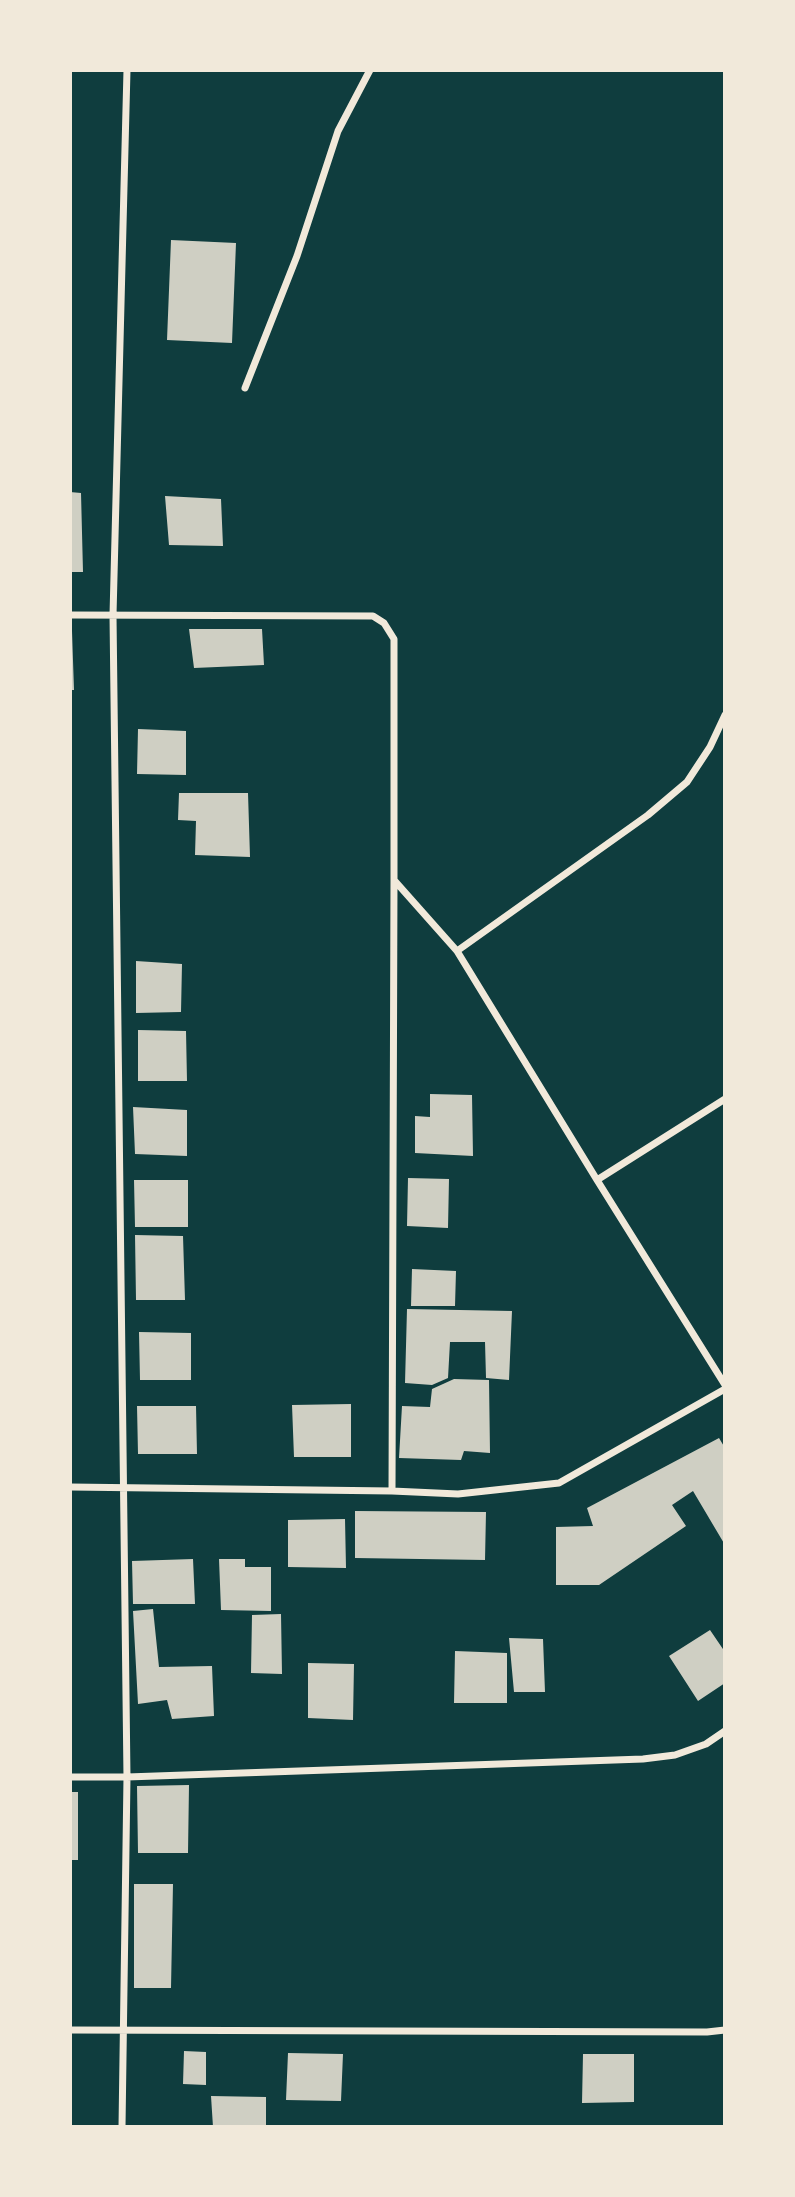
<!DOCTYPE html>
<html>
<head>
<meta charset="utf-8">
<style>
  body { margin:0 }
  #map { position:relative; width:795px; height:2197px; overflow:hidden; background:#0f3d3e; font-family:"DM Sans",sans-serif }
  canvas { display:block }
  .frame { position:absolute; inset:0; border:72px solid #f1e9da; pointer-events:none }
</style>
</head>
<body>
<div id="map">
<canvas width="795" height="2197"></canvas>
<div class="frame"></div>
</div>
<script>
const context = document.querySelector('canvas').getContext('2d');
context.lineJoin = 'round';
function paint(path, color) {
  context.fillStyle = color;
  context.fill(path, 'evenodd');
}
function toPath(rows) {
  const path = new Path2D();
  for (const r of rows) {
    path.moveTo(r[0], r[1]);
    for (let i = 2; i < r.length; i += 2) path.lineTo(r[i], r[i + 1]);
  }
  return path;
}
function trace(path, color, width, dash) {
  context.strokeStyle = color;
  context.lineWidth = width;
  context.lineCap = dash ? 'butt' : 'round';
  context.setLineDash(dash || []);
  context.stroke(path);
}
paint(toPath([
  [171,240,236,243,232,343,167,340],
  [70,492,81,493,83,572,70,572],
  [165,496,221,499,223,546,169,545],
  [189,629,262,629,264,665,194,668],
  [70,631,72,631,74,690,70,690],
  [138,729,186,731,186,775,137,774],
  [179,793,248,793,250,857,195,855,196,821,178,820],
  [136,961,182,964,181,1012,136,1013],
  [138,1030,186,1031,187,1081,138,1081],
  [430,1094,472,1095,473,1156,415,1153,415,1116,430,1117],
  [133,1107,187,1110,187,1156,135,1154],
  [408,1178,449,1179,448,1228,407,1226],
  [134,1180,188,1180,188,1227,135,1227],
  [135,1235,183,1236,185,1300,136,1300],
  [412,1269,456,1271,455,1306,411,1306],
  [407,1309,512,1311,509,1380,486,1378,485,1342,450,1342,448,1378,432,1385,405,1383],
  [139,1332,191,1333,191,1380,140,1380],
  [454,1379,489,1380,490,1453,464,1451,461,1460,399,1458,402,1406,430,1407,432,1389],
  [351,1404,351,1457,294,1457,292,1405],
  [137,1406,196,1406,197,1454,138,1454],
  [719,1438,725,1448,725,1545,693,1491,672,1505,686,1526,599,1585,556,1585,556,1527,593,1526,587,1508],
  [355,1511,486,1512,485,1560,355,1558],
  [345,1519,346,1568,288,1567,288,1520],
  [193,1559,195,1604,133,1604,132,1561],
  [219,1559,245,1559,245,1567,271,1567,271,1611,221,1610],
  [153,1609,159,1667,212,1666,214,1716,172,1719,167,1700,138,1704,133,1611],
  [281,1614,282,1674,251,1673,252,1615],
  [710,1630,725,1652,725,1683,698,1701,669,1656],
  [509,1638,543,1639,545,1692,514,1692],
  [455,1651,507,1653,507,1703,454,1703],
  [308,1663,354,1664,353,1720,308,1718],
  [189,1785,188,1853,138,1853,137,1786],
  [70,1792,78,1792,78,1860,70,1860],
  [134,1884,173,1884,171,1988,134,1988],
  [184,2051,206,2052,206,2085,183,2084],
  [288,2053,343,2054,341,2101,286,2100],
  [583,2054,634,2054,634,2102,582,2103],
  [211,2096,266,2097,266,2127,213,2127]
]), '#cfcfc3');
trace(toPath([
  [245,388,297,256,338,131,370,70],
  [70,615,373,616,384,623,394,639,394,880,457,951,597,1180,725,1385],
  [457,951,648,815,687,782,710,747,725,715],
  [597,1180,725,1099],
  [70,1487,392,1491,458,1494,559,1483,725,1389],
  [392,1491,394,880],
  [70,1777,127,1777,643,1759,675,1755,706,1744,725,1731],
  [70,2030,707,2032,725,2030],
  [122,2127,127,1777,113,615,127,70]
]), '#f1e9da', 7);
</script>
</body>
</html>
